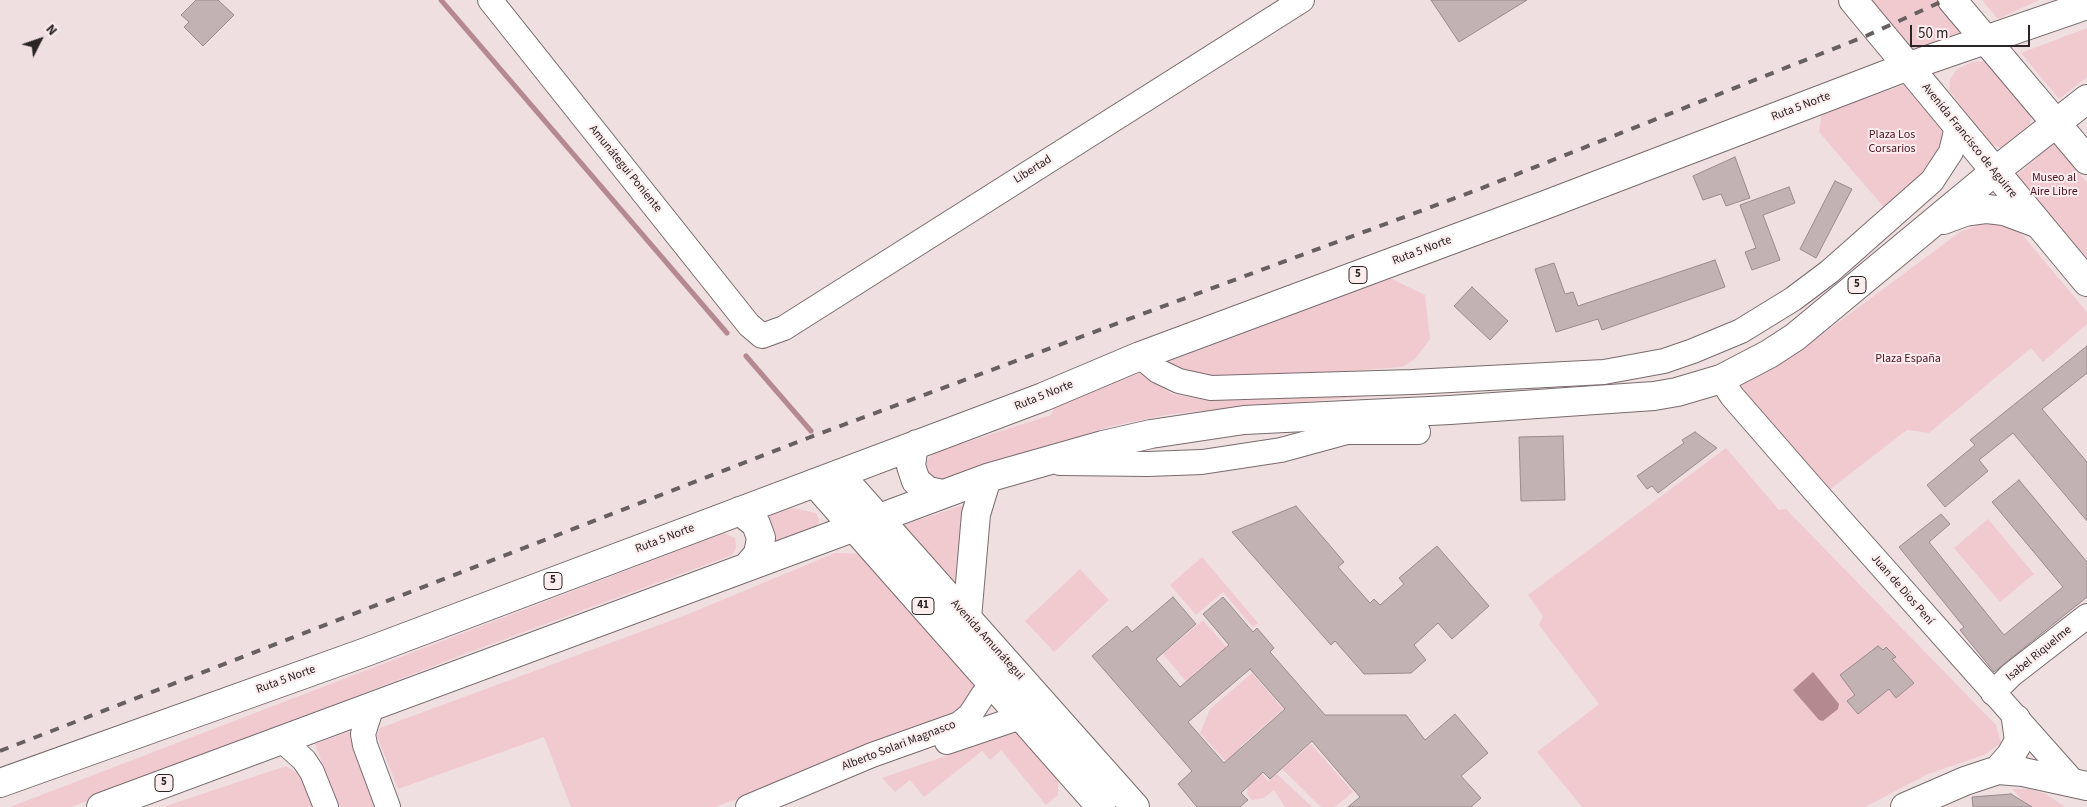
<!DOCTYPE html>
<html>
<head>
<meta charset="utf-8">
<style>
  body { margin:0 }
  #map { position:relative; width:2087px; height:807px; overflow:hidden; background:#efdfe1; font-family:"Source Sans 3",sans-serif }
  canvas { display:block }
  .north { position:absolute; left:15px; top:15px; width:50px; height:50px; -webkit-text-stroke:4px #fdecee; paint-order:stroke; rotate:49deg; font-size:14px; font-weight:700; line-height:20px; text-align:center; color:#2a2424 }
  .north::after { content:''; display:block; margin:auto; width:18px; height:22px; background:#2a2424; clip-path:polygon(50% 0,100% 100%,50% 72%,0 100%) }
  .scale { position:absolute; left:1910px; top:25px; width:120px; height:22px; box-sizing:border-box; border:2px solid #2a2424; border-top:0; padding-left:6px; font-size:15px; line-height:18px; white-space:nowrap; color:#2a2424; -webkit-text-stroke:4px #fdecee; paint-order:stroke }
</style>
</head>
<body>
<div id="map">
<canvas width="2087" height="807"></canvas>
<div class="north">N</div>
<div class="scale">50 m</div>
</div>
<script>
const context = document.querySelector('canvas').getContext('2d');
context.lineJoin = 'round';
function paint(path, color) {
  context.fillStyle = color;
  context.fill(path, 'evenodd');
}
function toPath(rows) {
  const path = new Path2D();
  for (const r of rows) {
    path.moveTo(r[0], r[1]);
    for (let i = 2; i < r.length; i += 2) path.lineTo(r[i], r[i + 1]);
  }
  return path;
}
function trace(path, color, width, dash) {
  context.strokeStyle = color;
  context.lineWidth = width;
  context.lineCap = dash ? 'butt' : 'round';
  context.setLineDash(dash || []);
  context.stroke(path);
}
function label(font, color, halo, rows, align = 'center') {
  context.font = font + ' "Source Sans 3",sans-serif';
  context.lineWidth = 4;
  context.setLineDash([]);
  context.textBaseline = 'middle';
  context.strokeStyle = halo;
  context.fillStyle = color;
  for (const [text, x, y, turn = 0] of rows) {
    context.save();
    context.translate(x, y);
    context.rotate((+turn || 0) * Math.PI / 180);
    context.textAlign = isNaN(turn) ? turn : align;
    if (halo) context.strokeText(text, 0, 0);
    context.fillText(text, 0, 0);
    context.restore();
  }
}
paint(toPath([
  [1867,0,1940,0,1968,33,1911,52],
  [1982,0,2039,0,1998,19],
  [2087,28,2087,77,2059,99,2021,53],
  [1984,61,1990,63,2032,113,2030,124,2001,148,1990,144,1949,90,1950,80,1956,70,1972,62],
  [1907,84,1941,126,1946,144,1940,160,1888,212,1819,132,1822,113],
  [2053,143,2087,183,2087,264,2014,178],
  [1989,221,2007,224,2020,232,2087,312,2087,324,2043,362,2031,348,1929,433,1907,430,1825,493,1740,395,1743,383,1797,353,1960,232],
  [1390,278,1425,295,1430,339,1415,359,1402,367,1206,381,1165,363],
  [1140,373,1172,394,1204,400,1386,389,1390,394,1171,414,1108,427,942,485,928,477,926,469,927,461,933,453,1051,415,1056,403],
  [1726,448,1779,510,1786,509,1996,725,2001,743,1984,755,1928,774,1865,807,1582,807,1537,752,1599,704,1539,625,1543,616,1528,595],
  [967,504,957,572,959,596,897,527],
  [793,508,816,513,819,519,818,529,768,550,760,518],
  [1988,519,2034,574,2000,602,1954,548],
  [724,533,735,538,736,548,732,555,467,653,71,807,10,807],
  [835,553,868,554,985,686,965,718,715,807,571,807,544,737,398,789,377,736,380,728,686,615],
  [1202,557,1258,623,1253,627,1223,592,1196,615,1170,585],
  [1080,569,1109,600,1054,652,1025,621],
  [1203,620,1229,650,1225,659,1220,652,1194,674,1203,685,1195,692,1163,654],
  [1252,673,1283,709,1240,747,1255,764,1240,777,1200,733,1210,709],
  [351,731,378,807,338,807,315,744],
  [1018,731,1058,777,1058,795,1046,805,1001,750,990,760,982,751,924,797,910,780,895,792,882,778],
  [1311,744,1353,792,1335,807,1321,807,1282,769],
  [286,766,299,774,313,807,163,807],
  [1261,772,1268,781,1277,774,1312,807,1285,807,1274,790,1264,798,1252,800,1247,794,1248,783],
  [2012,789,2029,789,2046,794,2065,807,2028,807]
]), '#f1cad0');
paint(toPath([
  [1813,672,1839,704,1838,709,1823,721,1819,720,1793,690]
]), '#b48a90');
trace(toPath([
  [441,0,727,333],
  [746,356,811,431]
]), '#b48a90', 5);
const building = toPath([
  [196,0,218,0,234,15,203,46,184,27,189,22,181,15,196,0],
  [1431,0,1527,0,1459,42,1431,0],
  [1735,157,1750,198,1726,206,1721,194,1703,200,1693,176,1735,157],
  [1835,181,1852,189,1816,258,1800,249,1835,181],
  [1789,187,1795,203,1763,215,1780,260,1752,270,1745,252,1756,248,1740,205,1789,187],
  [1715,260,1725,287,1602,330,1598,319,1556,332,1535,269,1554,263,1565,294,1573,292,1578,306,1715,260],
  [1472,287,1508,321,1490,340,1454,306,1472,287],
  [2087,346,2087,373,2042,409,2087,462,2087,521,2013,433,1979,460,1988,471,1945,507,1927,485,1975,445,1970,440,2087,346],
  [1695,432,1717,448,1658,493,1652,486,1647,489,1637,476,1684,443,1682,440,1695,432],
  [1563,436,1565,500,1521,501,1519,437,1563,436],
  [2019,480,2087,562,2087,597,1994,672,1960,630,1964,627,1899,547,1941,514,1950,524,1929,542,2004,635,2063,587,1992,502,2019,480],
  [1296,506,1344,562,1338,567,1370,603,1374,599,1380,605,1404,584,1399,578,1437,546,1489,606,1452,639,1438,623,1414,645,1426,660,1411,673,1364,674,1335,641,1331,645,1232,532,1296,506],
  [1173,597,1196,624,1156,659,1180,687,1229,645,1203,614,1223,597,1253,632,1257,628,1274,648,1270,652,1325,715,1406,715,1425,740,1455,714,1488,753,1461,776,1481,798,1471,807,1348,807,1360,797,1312,741,1270,779,1263,772,1241,793,1248,800,1240,807,1197,807,1178,784,1192,771,1092,656,1127,626,1132,632,1173,597],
  [1250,669,1285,709,1224,763,1188,722,1250,669],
  [1878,646,1883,650,1886,647,1896,657,1892,659,1914,683,1896,698,1889,689,1858,714,1847,701,1855,695,1840,675,1878,646],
  [2011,794,2032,807,1973,807,1972,797,2011,794]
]);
paint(building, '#c2b2b4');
trace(building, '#998a8c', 1);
const minor = toPath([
  [490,0,749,325,762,336,784,328,1302,0],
  [1140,356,1158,371,1179,381,1211,388,1412,382,1604,372,1664,361,1693,351,1741,331,1793,299,1829,272,1932,181,1951,152,1957,127],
  [1721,379,1732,396,1813,489,2076,785],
  [1060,463,1148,464,1202,462,1281,450,1347,432,1418,432],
  [1993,693,2011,675,2087,616],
  [372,706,363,734,365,745,388,807],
  [282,740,304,760,312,772,326,807],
  [947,742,1021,717],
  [748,807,872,755,959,724,970,715,983,695,993,684,1011,680]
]);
const major = toPath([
  [1853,0,2087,282],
  [1952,0,2087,160],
  [839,474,1135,807],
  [815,483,1101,807],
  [1998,770,2011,755,2019,741,2016,719],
  [1905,807,1965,781,1998,770,2023,772,2087,786]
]);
const highway = toPath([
  [1943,220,1965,212,1987,209,2004,211,2036,223],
  [917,444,913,451,911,466,916,481,928,491,943,494],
  [740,511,756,524,761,538,758,554,747,567],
  [967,618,976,514,987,478],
  [0,783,366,652,1043,397,1140,356,1545,205,1898,70,2087,5],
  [101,807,987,478,1103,445,1151,434,1244,420,1450,410,1654,396,1677,392,1721,379,1769,354,1795,337,1994,172,2087,99]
]);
trace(minor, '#796b6d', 26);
trace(major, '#796b6d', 30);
trace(highway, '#796b6d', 30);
trace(minor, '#fff', 24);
trace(major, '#fff', 28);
trace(highway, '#fff', 28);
trace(toPath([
  [0,751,808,438,1477,190,1866,36,1945,0]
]), '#685f60', 4, [9, 9]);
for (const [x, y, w] of [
  [1358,275,18],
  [1857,285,18],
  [553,581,18],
  [923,606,22],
  [164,783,18]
]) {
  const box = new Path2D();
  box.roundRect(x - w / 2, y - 8.5, w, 17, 4);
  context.fillStyle = '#fdecee';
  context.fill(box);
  trace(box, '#2a2424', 1);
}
label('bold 11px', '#2a2424', null, [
  ["5",1358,275],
  ["5",1857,285],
  ["5",553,581],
  ["41",923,606],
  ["5",164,783]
]);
label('12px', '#2a2424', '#fdecee', [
  ["Ruta 5 Norte",1801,107,-21],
  ["Avenida Francisco de Aguirre",1969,141,51],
  ["Amunátegui Poniente",625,169,51],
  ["Libertad",1033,170,-32],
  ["Ruta 5 Norte",1422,251,-21],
  ["Ruta 5 Norte",1044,396,-22],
  ["Ruta 5 Norte",665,539,-21],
  ["Juan de Dios Pení",1902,590,49],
  ["Avenida Amunátegui",987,640,48],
  ["Isabel Riquelme",2039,654,-39],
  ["Ruta 5 Norte",286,680,-20],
  ["Alberto Solari Magnasco",899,746,-21]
]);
label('12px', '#4a1422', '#fdecee', [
  ["Plaza Los",1892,135],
  ["Corsarios",1892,149],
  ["Museo al",2054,178],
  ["Aire Libre",2054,192],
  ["Plaza España",1908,359]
]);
</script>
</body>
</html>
